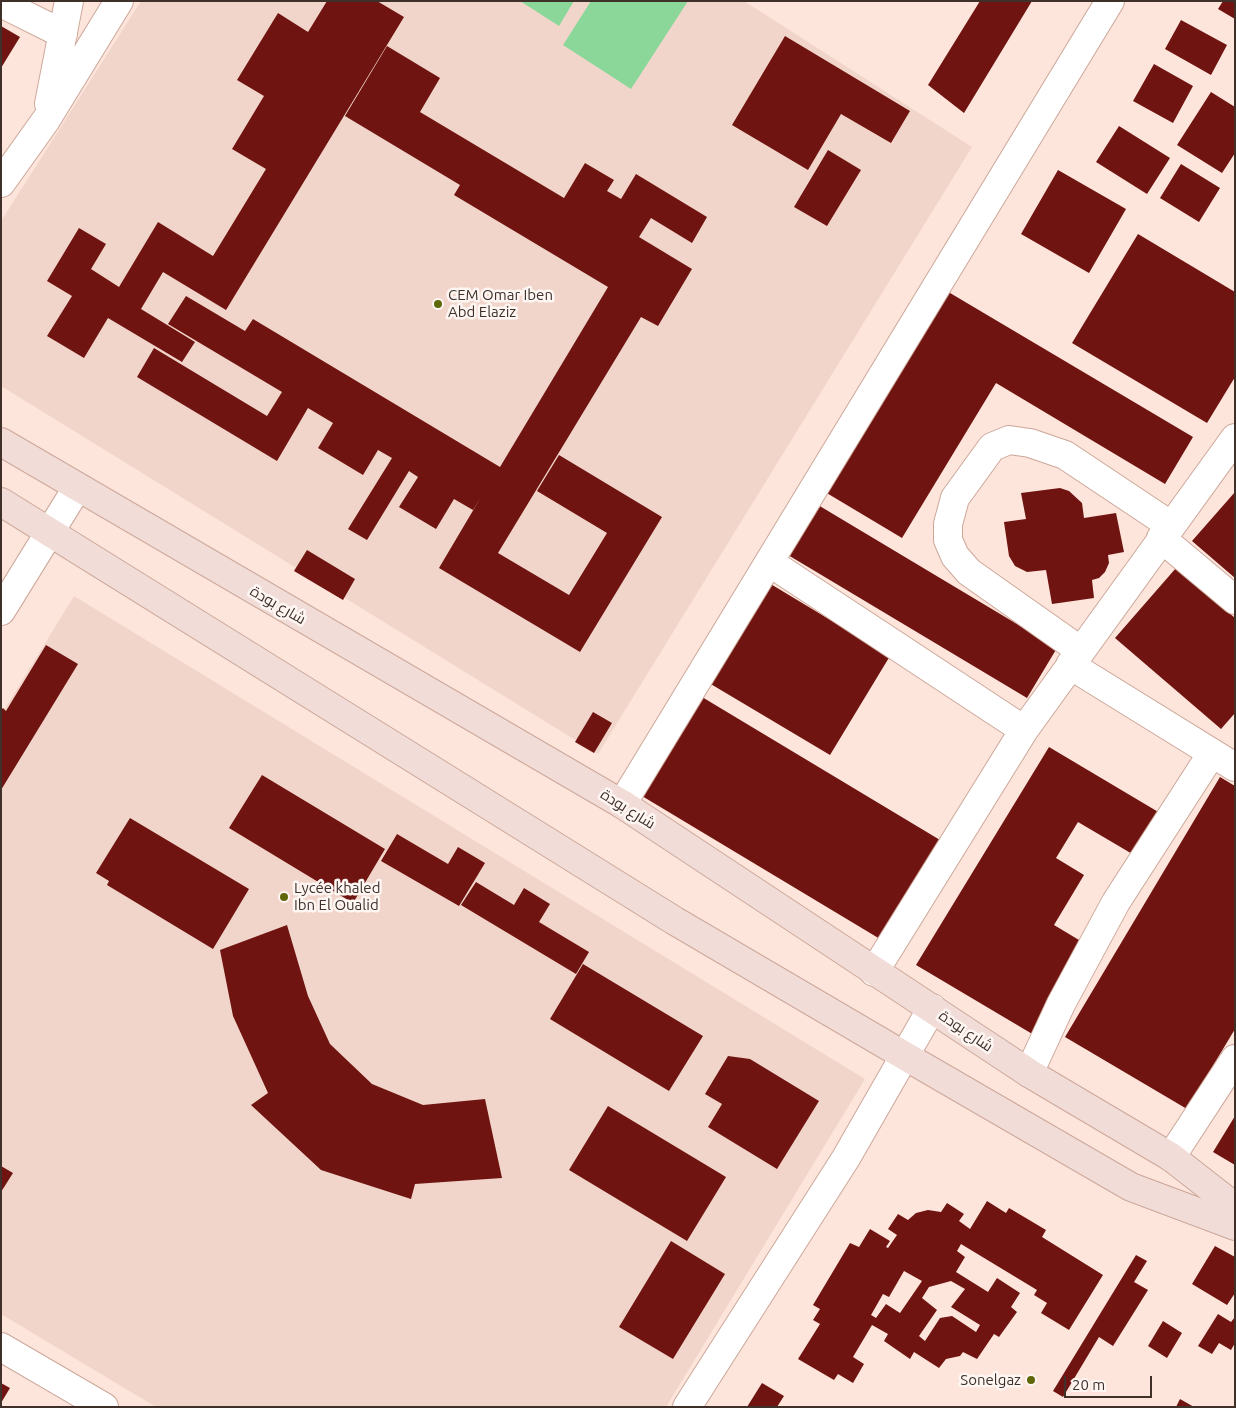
<!DOCTYPE html>
<html>
<head>
<meta charset="utf-8">
<style>
  body { margin:0 }
  #map { position:relative; width:1236px; height:1408px; overflow:hidden; background:#fde5dc; font-family:Ubuntu,sans-serif }
  canvas { display:block }
  .frame { position:absolute; inset:0; border:2px solid #3f302a; pointer-events:none }
  .scale { position:absolute; left:1064px; top:1376px; width:88px; height:22px; box-sizing:border-box; border:2px solid #3f302a; border-top:0; padding-left:6px; font-size:15px; line-height:18px; white-space:nowrap; color:#3f302a; -webkit-text-stroke:4px #fef6f3; paint-order:stroke }
</style>
</head>
<body>
<div id="map">
<canvas width="1236" height="1408"></canvas>
<div class="frame"></div>
<div class="scale">20 m</div>
</div>
<script>
const context = document.querySelector('canvas').getContext('2d');
context.lineJoin = 'round';
function paint(path, color) {
  context.fillStyle = color;
  context.fill(path, 'evenodd');
}
function toPath(rows) {
  const path = new Path2D();
  for (const r of rows) {
    path.moveTo(r[0], r[1]);
    for (let i = 2; i < r.length; i += 2) path.lineTo(r[i], r[i + 1]);
  }
  return path;
}
function trace(path, color, width, dash) {
  context.strokeStyle = color;
  context.lineWidth = width;
  context.lineCap = dash ? 'butt' : 'round';
  context.setLineDash(dash || []);
  context.stroke(path);
}
function label(font, color, halo, rows, align = 'center') {
  context.font = font + ' Ubuntu,Cairo,sans-serif';
  context.lineWidth = 5;
  context.setLineDash([]);
  context.textBaseline = 'middle';
  context.strokeStyle = halo;
  context.fillStyle = color;
  for (const [text, x, y, turn = 0] of rows) {
    context.save();
    context.translate(x, y);
    context.rotate((+turn || 0) * Math.PI / 180);
    context.textAlign = isNaN(turn) ? turn : align;
    if (halo) context.strokeText(text, 0, 0);
    context.fillText(text, 0, 0);
    context.restore();
  }
}
paint(toPath([
  [141,1,744,1,972,147,598,754,1,386,1,221],
  [74,596,865,1079,666,1407,156,1407,1,1314,1,715]
]), '#f2d5ca');
paint(toPath([
  [520,1,574,1,559,26],
  [591,1,688,1,631,89,563,45]
]), '#8bd79a');
paint(toPath([
  [327,1,377,1,404,17,226,310,163,272,141,309,195,342,182,362,108,318,84,358,47,336,72,296,47,281,79,228,106,244,91,269,119,287,158,222,213,256,266,169,232,149,264,96,237,80,278,13,308,32],
  [980,1,1032,1,964,113,928,85],
  [1223,1,1235,1,1235,19,1218,9],
  [1181,20,1227,45,1211,75,1165,49],
  [1,26,20,37,1,68],
  [785,36,910,111,891,143,841,114,808,170,732,125],
  [387,46,440,78,420,112,564,198,585,163,614,180,607,191,621,199,636,174,707,217,692,243,651,218,639,237,692,269,658,326,641,317,498,553,569,595,607,533,537,491,559,455,662,517,580,652,439,568,481,497,473,510,454,499,436,529,399,507,418,477,409,471,367,540,348,529,392,458,378,450,363,475,318,448,333,423,308,408,277,461,137,377,154,348,267,416,282,392,168,324,186,296,245,331,253,319,500,467,608,287,454,195,460,185,345,116],
  [1154,64,1193,86,1173,123,1133,101],
  [1211,92,1235,107,1235,153,1222,173,1177,145],
  [1119,126,1170,158,1147,194,1096,162],
  [828,150,861,170,827,226,794,207],
  [1181,164,1220,188,1199,222,1160,198],
  [1058,170,1126,209,1089,273,1021,234],
  [1138,234,1235,292,1235,377,1207,423,1072,343],
  [945,290,1193,437,1165,484,996,383,902,538,820,489],
  [1060,488,1069,491,1082,503,1084,518,1116,513,1124,552,1108,555,1109,563,1105,572,1099,578,1092,580,1094,598,1052,604,1046,570,1027,572,1015,566,1009,556,1004,522,1026,519,1021,493],
  [1235,492,1235,578,1192,541],
  [813,502,1057,648,1027,698,783,552],
  [307,550,355,579,343,600,294,571],
  [1176,568,1235,618,1235,713,1221,729,1115,638],
  [764,580,890,656,830,755,704,680],
  [46,645,78,664,1,790,1,710,3,708,6,711],
  [702,697,945,843,885,942,642,796],
  [593,712,612,723,594,753,575,742],
  [1049,747,1160,813,1134,855,1078,822,1056,858,1084,875,1054,925,1089,946,1034,1035,916,965],
  [262,775,385,849,353,903,229,828],
  [1220,777,1235,786,1235,1029,1187,1109,1065,1037],
  [130,818,249,889,213,949,107,885,109,881,96,873],
  [397,834,448,864,458,847,485,863,459,906,381,861],
  [476,882,514,905,524,888,550,904,539,922,589,952,576,974,461,905],
  [287,925,308,996,330,1044,372,1084,423,1105,485,1099,502,1178,415,1184,411,1199,321,1170,251,1105,268,1093,233,1016,220,950],
  [583,964,703,1036,669,1091,550,1019],
  [728,1056,750,1059,819,1101,777,1169,708,1127,722,1104,705,1094],
  [608,1106,726,1177,687,1241,569,1170],
  [1235,1116,1235,1165,1213,1152],
  [1,1166,13,1173,1,1192],
  [987,1201,1006,1213,1009,1208,1046,1230,1042,1237,1103,1275,1069,1330,1041,1313,1047,1303,1034,1295,1037,1290,961,1244,957,1251,965,1257,956,1272,988,1292,997,1278,1020,1293,1011,1307,1017,1312,999,1337,994,1334,977,1359,963,1352,960,1356,946,1359,939,1368,914,1352,910,1359,884,1341,888,1334,872,1325,853,1357,864,1364,853,1383,838,1374,834,1380,798,1359,820,1324,813,1320,820,1309,813,1305,850,1243,859,1247,870,1229,890,1241,886,1247,888,1248,897,1235,888,1229,898,1214,908,1220,916,1213,928,1210,941,1212,947,1203,964,1214,959,1221,970,1229],
  [904,1271,922,1281,900,1313,886,1304,876,1318,871,1315,883,1294,889,1297],
  [951,1281,965,1289,951,1307,980,1325,976,1332,952,1316,940,1318,925,1341,919,1336,937,1310,922,1298,929,1287],
  [671,1241,725,1274,673,1359,619,1327],
  [1215,1246,1235,1257,1235,1293,1227,1305,1192,1284],
  [1136,1255,1147,1261,1134,1282,1148,1290,1113,1346,1099,1337,1063,1397,1053,1391],
  [1218,1314,1231,1322,1235,1317,1235,1343,1231,1350,1219,1343,1212,1354,1198,1346],
  [1163,1321,1182,1333,1167,1358,1148,1346],
  [1,1383,10,1388,1,1403],
  [762,1383,784,1396,777,1407,747,1407],
  [1180,1399,1194,1407,1176,1407]
]), '#6f1410');
const street = toPath([
  [1,3,63,34],
  [49,104,69,1],
  [1,183,46,120,119,1],
  [1161,538,1235,600],
  [769,562,1024,730],
  [1,611,77,488],
  [1081,651,969,572,955,556,948,540,948,524,955,498,992,447,1009,440,1030,443,1065,455,1170,525],
  [1070,665,1235,767],
  [622,804,1110,1],
  [874,972,1024,730,1235,438],
  [1029,1073,1061,1004,1116,902,1212,753],
  [1171,1157,1235,1059],
  [1,1347,104,1407],
  [687,1407,846,1158,932,1008]
]);
const secondary = toPath([
  [1,442,622,804,1029,1073,1171,1157,1235,1207],
  [1,502,675,921,905,1056,1131,1187,1235,1226]
]);
trace(street, '#cca799', 30);
trace(secondary, '#cca799', 30);
trace(street, '#fff', 28);
trace(secondary, '#f1dcd7', 28);
for (const [x, y, r, color] of [
  [438,304,5,"#606708"],
  [284,897,5,"#606708"],
  [1031,1380,5,"#606708"]
]) {
  const dot = new Path2D();
  dot.arc(x, y, r, 0, 2 * Math.PI);
  context.fillStyle = color;
  context.fill(dot);
  trace(dot, '#fef6f3', 2);
}
label('15px', '#3f302a', '#fef6f3', [
  ["CEM Omar Iben",448,295],
  ["Abd Elaziz",448,312],
  ["Lycée khaled",294,888],
  ["Ibn El Oualid",294,905],
  ["Sonelgaz",1021,1380,"right"]
], 'left');
label('15px', '#3f302a', '#fef6f3', [
  ["شارع بودة",278,605,30],
  ["شارع بودة",628,809,32],
  ["شارع بودة",966,1031,34]
]);
</script>
</body>
</html>
